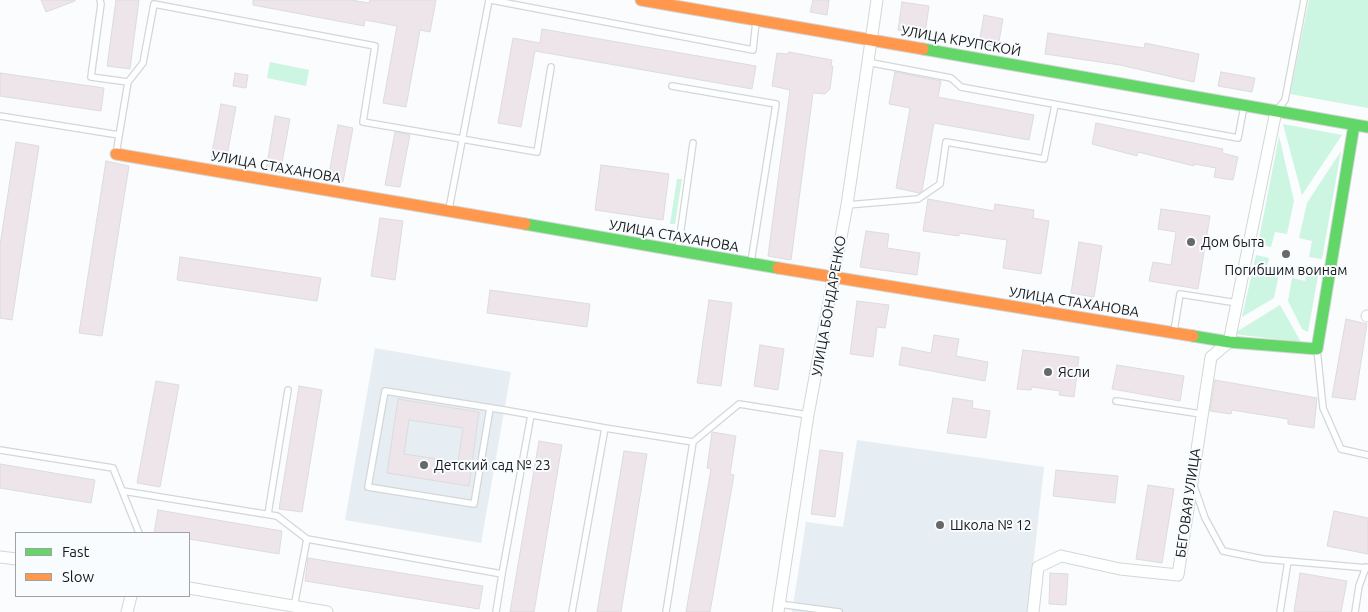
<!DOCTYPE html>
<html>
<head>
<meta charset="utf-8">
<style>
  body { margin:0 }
  #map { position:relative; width:1368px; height:612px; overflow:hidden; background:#fafcfe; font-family:Ubuntu,sans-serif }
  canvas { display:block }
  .legend { position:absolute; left:15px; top:532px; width:175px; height:65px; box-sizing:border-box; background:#f9fcff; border:1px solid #9fa1a3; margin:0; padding:6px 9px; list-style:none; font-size:15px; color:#17191a }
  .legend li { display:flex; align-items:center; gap:10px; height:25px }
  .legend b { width:25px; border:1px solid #9fa1a3 }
</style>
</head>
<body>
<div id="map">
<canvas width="1368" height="612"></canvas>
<ul class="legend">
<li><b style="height:6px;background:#63d668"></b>Fast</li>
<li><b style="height:6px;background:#ff974d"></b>Slow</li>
</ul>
</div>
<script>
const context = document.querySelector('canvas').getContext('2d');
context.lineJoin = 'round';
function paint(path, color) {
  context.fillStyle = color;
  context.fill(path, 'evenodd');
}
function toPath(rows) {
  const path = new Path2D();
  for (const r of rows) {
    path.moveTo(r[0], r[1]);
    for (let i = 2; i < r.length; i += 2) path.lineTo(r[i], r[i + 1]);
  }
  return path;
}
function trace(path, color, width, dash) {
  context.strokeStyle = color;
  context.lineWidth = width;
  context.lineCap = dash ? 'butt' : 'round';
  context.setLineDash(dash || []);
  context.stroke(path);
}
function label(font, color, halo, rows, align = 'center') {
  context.font = font + ' Ubuntu,sans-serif';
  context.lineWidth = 4;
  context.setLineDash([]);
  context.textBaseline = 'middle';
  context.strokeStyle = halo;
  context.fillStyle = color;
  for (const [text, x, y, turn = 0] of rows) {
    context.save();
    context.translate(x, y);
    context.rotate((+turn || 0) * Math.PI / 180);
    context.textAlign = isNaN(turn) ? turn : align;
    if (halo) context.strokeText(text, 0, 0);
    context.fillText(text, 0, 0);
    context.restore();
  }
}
paint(toPath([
  [375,348,511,372,481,543,345,520],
  [857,440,1044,467,1028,612,792,612,806,522,843,527]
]), '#e6edf3');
paint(toPath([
  [1309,0,1368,0,1368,108,1290,94],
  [270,62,309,70,306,86,267,78],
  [1283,124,1342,135,1302,195],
  [1279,136,1294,201,1287,234,1275,232,1271,247,1258,244],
  [1341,151,1322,259,1309,257,1312,241,1299,238,1307,203],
  [677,179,682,179,675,224,670,224],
  [1256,255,1269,258,1266,270,1279,274,1274,298,1242,317],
  [1308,267,1319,270,1308,332,1302,329,1288,301,1292,278,1305,281],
  [1280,305,1301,342,1233,334]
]), '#ccf5e2');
const building = toPath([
  [41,0,75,0,75,1,46,12,41,0],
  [116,0,139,0,130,69,107,66,116,0],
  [253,0,351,0,369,3,370,0,436,0,430,32,420,30,406,107,383,103,397,26,365,20,364,26,253,5,253,0],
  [813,0,829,0,827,15,810,12,813,0],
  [902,2,929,6,925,34,898,30,902,2],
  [984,15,1003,19,998,47,979,43,984,15],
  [542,29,756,66,752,89,535,51,521,127,498,123,513,38,540,43,542,29],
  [1048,33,1144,48,1145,43,1199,54,1194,82,1120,65,1045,54,1048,33],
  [789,52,832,60,831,66,833,66,830,89,825,94,813,93,791,260,768,256,790,90,772,86,777,53,788,54,789,52],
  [895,72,941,81,938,97,1034,115,1029,140,934,123,922,191,919,193,896,188,910,108,889,104,895,72],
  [1221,72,1255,78,1252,92,1218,86,1221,72],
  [0,73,104,88,101,111,0,96,0,73],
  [235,73,248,75,246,88,233,86,235,73],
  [221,104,236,107,226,161,211,158,221,104],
  [275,116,290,119,280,173,266,170,275,116],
  [1096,123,1223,149,1222,153,1238,157,1233,180,1214,177,1216,168,1194,164,1194,166,1138,152,1137,156,1092,144,1096,123],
  [338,125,353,128,343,182,328,179,338,125],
  [395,132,410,135,400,187,385,185,395,132],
  [16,142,39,146,12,320,0,318,0,245,16,142],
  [106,161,129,166,102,336,79,333,106,161],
  [601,165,669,174,663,220,595,210,601,165],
  [928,199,994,211,995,204,1034,210,1033,218,1049,221,1041,274,1003,268,1007,240,959,233,959,236,923,231,928,199],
  [1161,209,1210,216,1198,289,1149,281,1153,262,1171,265,1176,232,1158,229,1161,209],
  [380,218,403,221,395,280,371,276,380,218],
  [866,231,889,234,887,248,920,253,917,275,860,267,866,231],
  [1079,242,1102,246,1094,297,1071,293,1079,242],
  [180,257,321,278,317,301,177,280,180,257],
  [490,290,590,304,587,327,487,313,490,290],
  [709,300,732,303,721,386,697,383,709,300],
  [857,301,889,305,885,328,877,327,873,357,850,354,857,301],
  [1346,319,1367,324,1355,400,1332,397,1346,319],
  [934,335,959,339,956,356,988,362,985,381,899,365,902,347,931,353,934,335],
  [760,345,784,349,778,390,754,386,760,345],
  [1023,350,1079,357,1074,397,1059,395,1060,391,1032,387,1031,390,1017,389,1023,350],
  [1117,365,1184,376,1180,401,1112,389,1117,365],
  [1215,380,1317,398,1314,428,1288,424,1288,419,1232,410,1231,414,1210,411,1215,380],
  [156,381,179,385,160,487,137,483,156,381],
  [299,386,322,390,302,512,279,509,299,386],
  [953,398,973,401,972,408,990,411,986,438,947,433,953,398],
  [398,399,479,412,469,486,387,473,398,399],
  [409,420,463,428,458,462,404,454,409,420],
  [712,432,736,436,730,474,734,475,710,612,686,612,711,469,707,468,712,432],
  [539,441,562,445,534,612,510,612,539,441],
  [820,450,843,453,835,517,811,514,820,450],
  [624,451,647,454,621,612,597,612,624,451],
  [0,464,95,480,91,503,0,488,0,464],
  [1056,470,1118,476,1115,503,1053,496,1056,470],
  [1148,485,1174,489,1162,563,1136,559,1148,485],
  [158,510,282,531,279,554,189,539,189,533,154,533,158,510],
  [1334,511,1368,518,1368,554,1327,546,1334,511],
  [308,558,483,586,479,609,305,581,308,558],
  [1050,573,1068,574,1066,605,1049,604,1050,573],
  [1300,573,1347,581,1341,612,1294,612,1300,573]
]);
paint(building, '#ede5ea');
trace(building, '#dcdcdd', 1);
const lane = toPath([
  [100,0,101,4,91,77,128,82],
  [491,0,753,50,756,21],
  [867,62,951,78,961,87,1238,138,1244,106],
  [672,86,776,104,751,262],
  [1278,109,1285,100,1304,0],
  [0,116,119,135],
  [116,154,128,82,143,63,154,4,375,46,363,122,537,152,551,67],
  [847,205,918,199,940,184,946,142,1044,159,1055,105],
  [449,209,489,0],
  [678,250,693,143],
  [1174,331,1180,294,1237,303],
  [1317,349,1323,408,1341,449,1368,455],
  [1116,401,1201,414],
  [490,408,474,504,368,487,385,391,504,410,605,428,693,442,739,404,808,415],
  [0,450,113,468,139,533],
  [1194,486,1205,518,1223,551,1263,559,1368,568],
  [123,491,277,516,307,539,502,574,496,612],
  [268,514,288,390],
  [502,574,531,415],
  [779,604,839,612],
  [294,607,307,539],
  [572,612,605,428],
  [666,612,693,442],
  [1280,612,1288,561],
  [1355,612,1359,586,1366,567]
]);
const street = toPath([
  [1367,316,1368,316],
  [0,557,16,559],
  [189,588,327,612],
  [127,612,131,596],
  [778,612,808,415,847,205,877,0],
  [1033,612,1038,567,1061,556,1120,569,1178,575,1211,357,1229,342,1276,111]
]);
const fast = toPath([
  [923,49,1368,127],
  [525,224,778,268],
  [1193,336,1229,342,1317,349,1354,125]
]);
const slow = toPath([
  [641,0,923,49],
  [116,154,525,224],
  [778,268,1193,336]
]);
trace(lane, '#d4d6d8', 8);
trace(street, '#d4d6d8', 13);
trace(fast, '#d4d6d8', 13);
trace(slow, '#d4d6d8', 13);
trace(lane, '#feffff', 5.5);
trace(street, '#feffff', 11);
trace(fast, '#63d668', 11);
trace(slow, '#ff974d', 11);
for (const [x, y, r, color] of [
  [1191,242,5,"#66686a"],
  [1286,254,5,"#66686a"],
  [1048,372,5,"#66686a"],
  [424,465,5,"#66686a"],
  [940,525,5,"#66686a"]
]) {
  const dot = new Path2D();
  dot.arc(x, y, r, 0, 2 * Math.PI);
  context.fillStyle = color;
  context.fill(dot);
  trace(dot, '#f9fcff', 2);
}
label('14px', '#17191a', '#f9fcff', [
  ["УЛИЦА КРУПСКОЙ",961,41,10],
  ["УЛИЦА СТАХАНОВА",276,167,10],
  ["УЛИЦА СТАХАНОВА",674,236,10],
  ["УЛИЦА СТАХАНОВА",1074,302,9],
  ["УЛИЦА БОНДАРЕНКО",829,306,-80],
  ["БЕГОВАЯ УЛИЦА",1188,503,-82]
]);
label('14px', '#17191a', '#f9fcff', [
  ["Дом быта",1201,242],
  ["Погибшим воинам",1286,270,"center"],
  ["Ясли",1058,372],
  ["Детский сад № 23",434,465],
  ["Школа № 12",950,525]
], 'left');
</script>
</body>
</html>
